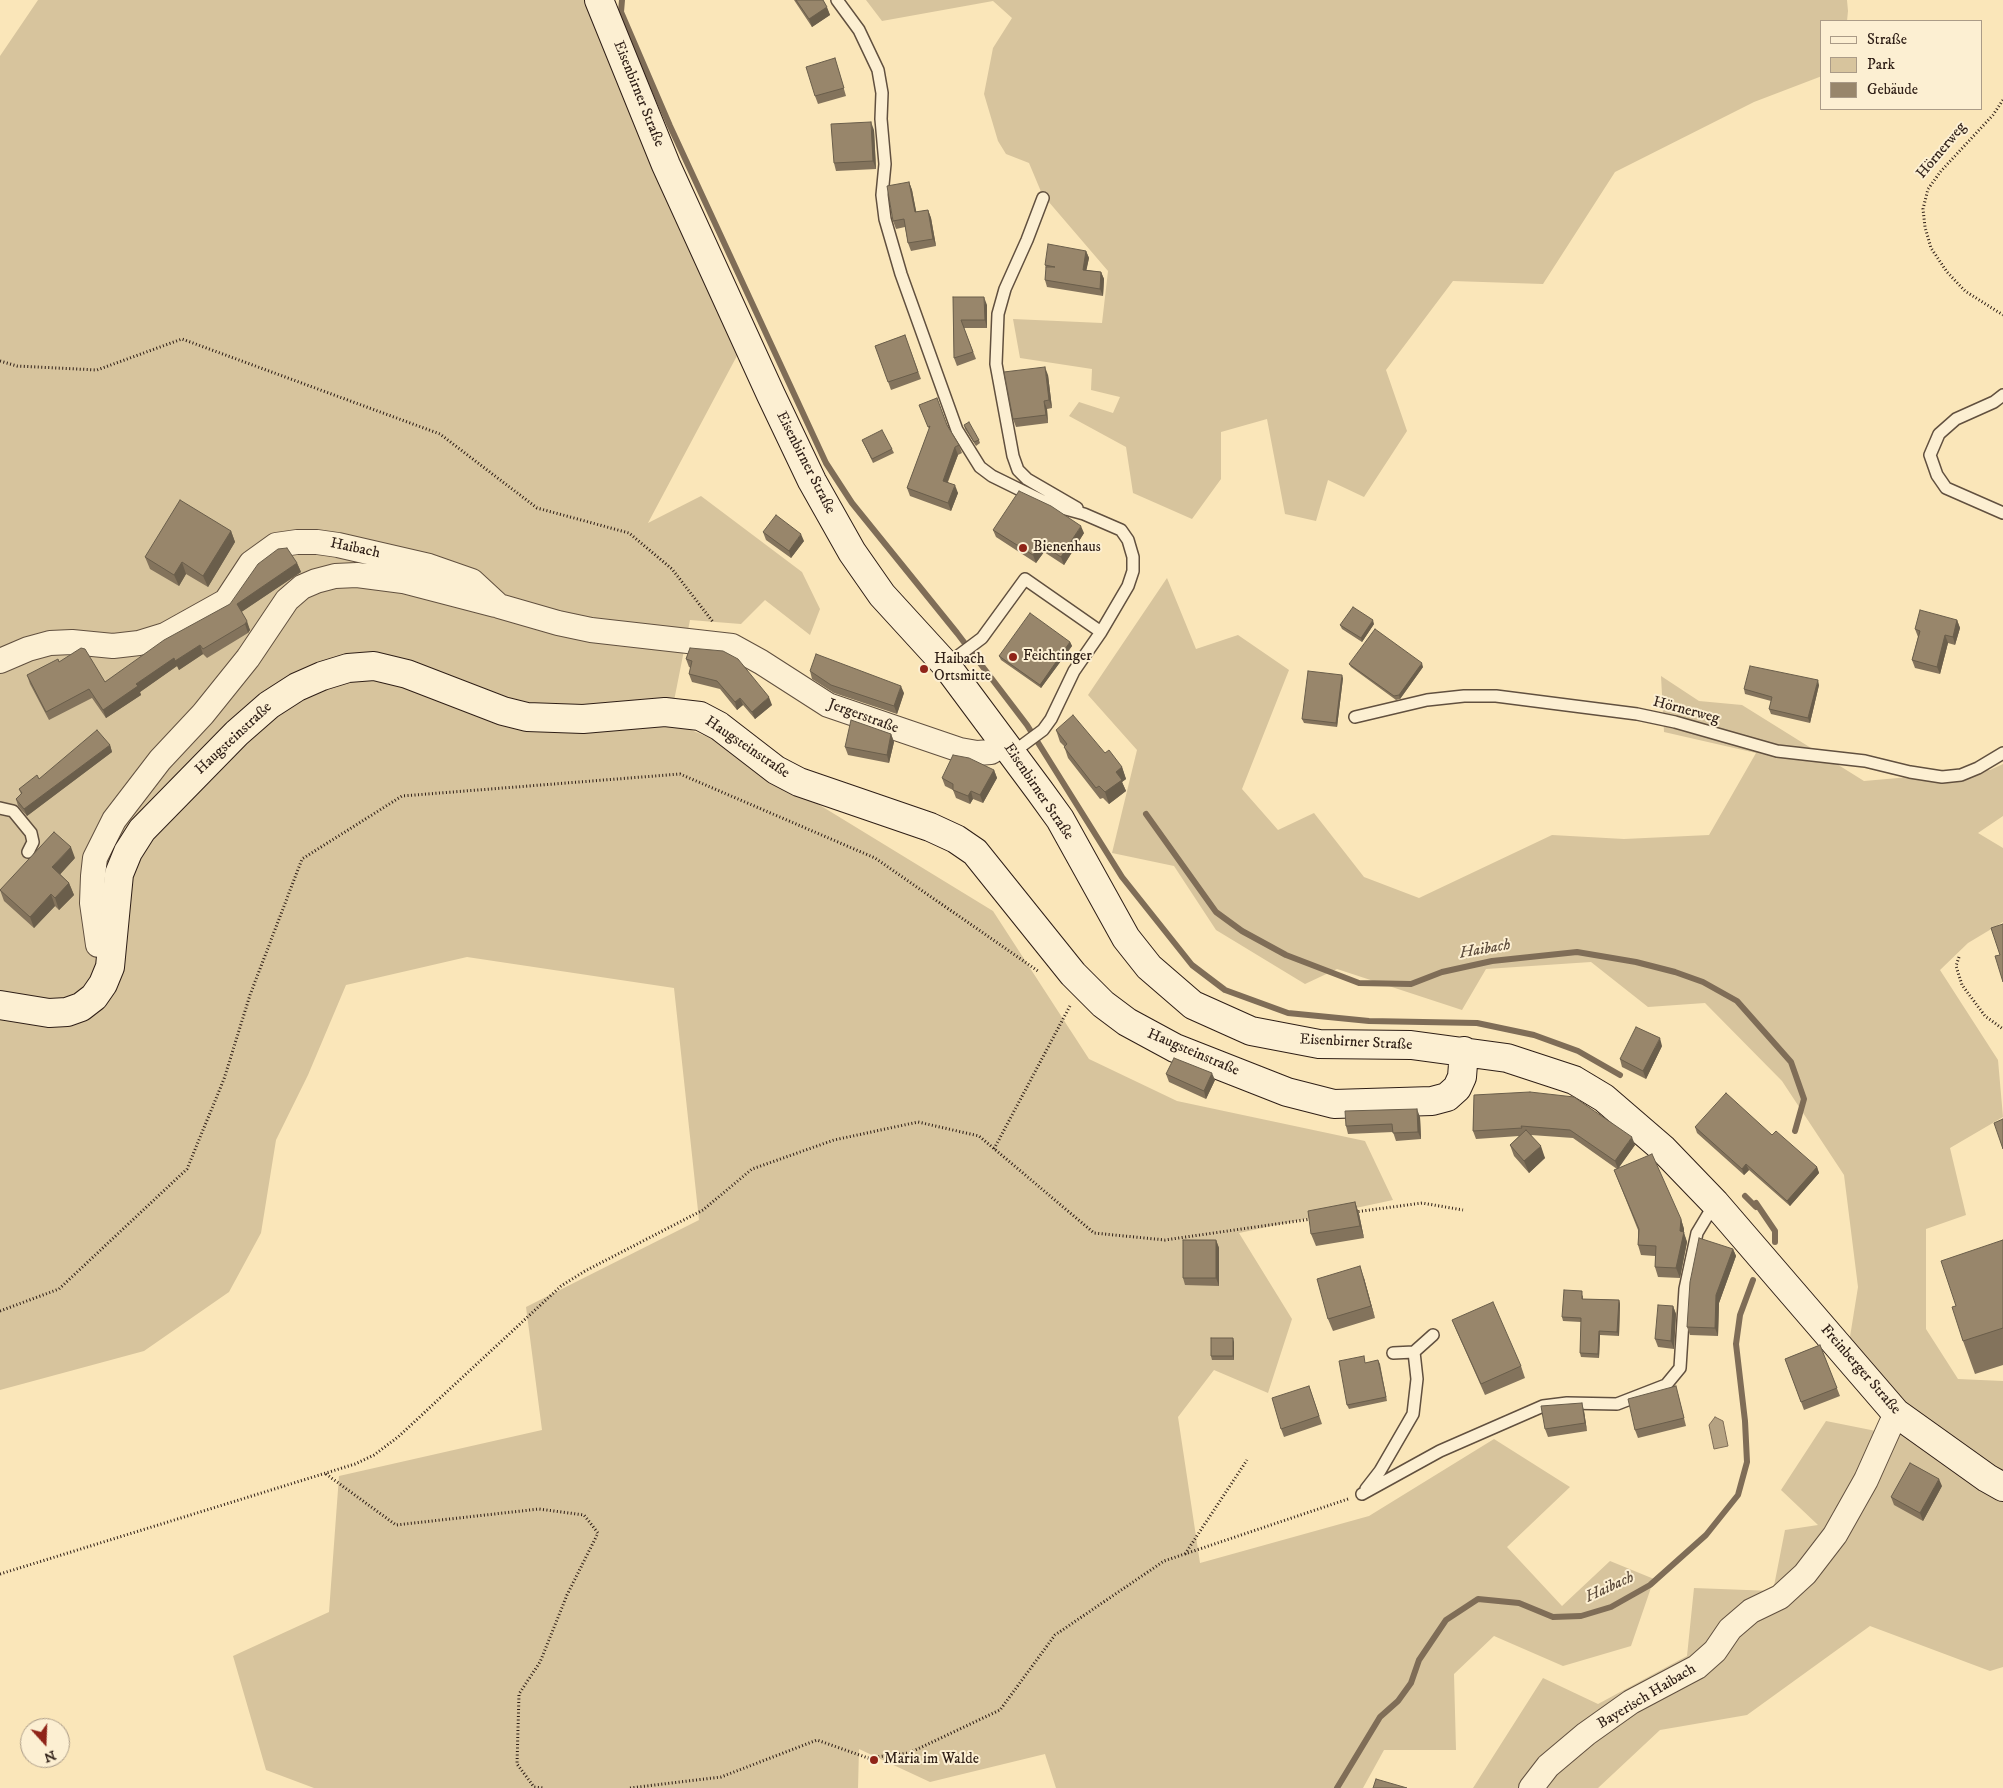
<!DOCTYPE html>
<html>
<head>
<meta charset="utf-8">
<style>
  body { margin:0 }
  #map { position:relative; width:2003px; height:1788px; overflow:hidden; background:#fae6b9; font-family:"IM FELL DW Pica",serif }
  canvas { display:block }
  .legend { position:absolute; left:1820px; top:20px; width:162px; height:90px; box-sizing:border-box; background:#fcefd2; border:1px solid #aa9b87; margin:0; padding:6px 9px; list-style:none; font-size:15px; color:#2e1e16 }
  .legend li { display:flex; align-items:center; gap:10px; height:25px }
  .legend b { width:25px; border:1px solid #aa9b87 }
  .north { position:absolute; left:20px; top:1718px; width:50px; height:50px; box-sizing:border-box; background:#fcefd2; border:1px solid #aa9b87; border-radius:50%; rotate:160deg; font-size:14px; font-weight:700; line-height:20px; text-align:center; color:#2e1e16 }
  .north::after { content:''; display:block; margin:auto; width:18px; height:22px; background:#8f2418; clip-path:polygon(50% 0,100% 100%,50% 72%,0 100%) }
</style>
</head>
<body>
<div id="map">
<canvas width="2003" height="1788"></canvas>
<ul class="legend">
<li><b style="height:6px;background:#fcefd2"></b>Straße</li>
<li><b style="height:14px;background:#d7c49d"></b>Park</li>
<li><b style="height:14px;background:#98866b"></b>Gebäude</li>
</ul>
<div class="north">N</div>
</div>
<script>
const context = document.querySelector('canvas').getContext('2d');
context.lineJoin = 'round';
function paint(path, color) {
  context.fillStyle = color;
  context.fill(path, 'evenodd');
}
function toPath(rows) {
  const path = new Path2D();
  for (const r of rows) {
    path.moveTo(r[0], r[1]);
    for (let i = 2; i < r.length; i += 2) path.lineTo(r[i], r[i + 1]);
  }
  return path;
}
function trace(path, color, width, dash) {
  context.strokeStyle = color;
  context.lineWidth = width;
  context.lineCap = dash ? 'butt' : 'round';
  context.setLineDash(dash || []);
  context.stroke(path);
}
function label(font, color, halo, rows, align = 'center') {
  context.font = font + ' "IM FELL DW Pica",serif';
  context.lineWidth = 4;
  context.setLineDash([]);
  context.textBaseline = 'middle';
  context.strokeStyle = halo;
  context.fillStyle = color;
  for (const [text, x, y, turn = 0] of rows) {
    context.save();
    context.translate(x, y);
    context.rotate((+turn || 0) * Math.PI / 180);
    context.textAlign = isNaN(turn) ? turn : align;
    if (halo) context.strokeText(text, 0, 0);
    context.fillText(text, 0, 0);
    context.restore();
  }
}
paint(toPath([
  [38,0,594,0,739,352,648,523,701,496,802,572,820,609,810,635,765,600,741,624,690,620,670,721,710,738,993,911,1089,1059,1177,1101,1365,1141,1393,1200,1239,1233,1292,1319,1268,1393,1214,1370,1178,1417,1200,1563,1369,1516,1494,1439,1570,1487,1507,1547,1562,1606,1610,1561,1654,1579,1631,1646,1563,1666,1494,1636,1454,1674,1456,1750,1384,1750,1363,1788,1056,1788,1045,1754,930,1782,859,1749,858,1788,314,1788,266,1770,233,1656,329,1612,339,1476,542,1430,526,1307,699,1220,674,988,467,957,346,985,308,1075,276,1140,261,1233,229,1292,144,1351,0,1390,0,56],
  [866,0,1847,0,1848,11,1847,21,1822,21,1822,76,1754,102,1615,172,1543,284,1453,281,1386,370,1407,431,1364,497,1328,480,1316,521,1285,514,1267,419,1221,432,1221,479,1192,519,1133,493,1126,447,1069,416,1079,402,1113,413,1120,397,1091,390,1092,369,1020,358,1013,319,1102,323,1108,271,1042,194,1029,163,1006,154,998,141,984,94,993,48,1012,18,993,1,882,21],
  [1167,578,1196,649,1238,635,1289,670,1242,789,1278,830,1314,813,1364,877,1419,898,1552,835,1624,839,1709,835,1756,753,1664,732,1661,676,1699,701,1742,705,1864,781,1990,770,2003,764,2003,816,1978,833,2003,848,2003,922,1968,943,1940,970,1998,1060,2003,1117,1950,1148,1966,1215,1926,1229,1926,1329,1958,1379,2003,1381,2003,1667,1990,1671,1870,1626,1747,1715,1660,1730,1598,1788,1473,1788,1543,1678,1598,1704,1687,1656,1694,1588,1773,1591,1785,1530,1818,1525,1781,1490,1826,1421,1876,1431,1910,1414,1849,1343,1858,1287,1844,1175,1782,1081,1705,1003,1648,1007,1591,962,1486,969,1462,1010,1337,969,1305,984,1216,930,1174,866,1112,853,1137,750,1088,695]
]), '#d7c49d');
const water = toPath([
  [1715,1417,1723,1421,1728,1446,1714,1449,1709,1425,1715,1417]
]);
paint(water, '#b5a282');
trace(water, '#7f6d57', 1);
trace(toPath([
  [622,0,621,12,670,126,826,463,852,503,957,633,1027,725,1122,877,1192,965,1225,990,1288,1013,1369,1021,1477,1023,1534,1035,1578,1051,1620,1075],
  [1146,814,1216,912,1242,931,1286,955,1359,983,1411,984,1442,972,1492,961,1577,952,1636,962,1675,972,1703,982,1737,1001,1791,1062,1804,1099,1795,1131],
  [1745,1196,1756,1207],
  [1756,1203,1775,1231,1775,1242],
  [1337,1788,1380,1717,1398,1701,1411,1683,1419,1660,1446,1620,1478,1599,1519,1603,1553,1617,1581,1616,1611,1607,1650,1585,1706,1535,1738,1495,1747,1462,1745,1421,1736,1344,1740,1315,1753,1280]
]), '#7f6d57', 6);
const service = toPath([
  [837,0,859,30,878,70,882,93,881,119,885,164,882,195,885,219,901,274,957,430,980,467,992,476,1051,505,1084,514,1121,530,1128,540,1133,557,1133,571,1128,586,1101,632,1074,671,1051,719,1043,730,1012,753],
  [1043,198,1027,240,1005,289,998,314,996,364,1013,456,1018,470,1027,479,1077,508],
  [2003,395,1994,402,1956,419,1939,434,1930,455,1937,475,1946,488,2003,513],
  [946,665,982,638,1025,579,1101,632],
  [1355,717,1427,700,1464,696,1496,696,1637,714,1675,722,1777,751,1865,761,1910,772,1942,777,1961,775,1978,768,2003,753],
  [0,808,13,811,31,833,33,842,28,852],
  [1393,1353,1414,1352],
  [1366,1489,1380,1471,1413,1414,1417,1379,1414,1352,1433,1335],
  [1362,1494,1440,1451,1543,1406,1567,1403,1617,1404,1666,1385,1680,1368,1685,1289,1697,1233,1715,1203]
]);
const minor = toPath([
  [0,661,28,649,50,643,72,642,113,646,139,643,165,635,226,601,251,563,276,545,297,542,317,542,338,545,429,566,472,581,499,606,558,623,591,630,732,646,761,662,828,705,960,750,977,753,991,752,1005,743],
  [113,945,98,945,92,903,93,876,95,858,114,820,160,760,203,714,248,658,287,600,302,587,316,581,335,576,357,575,403,581,495,605],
  [1531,1788,1548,1766,1586,1734,1631,1702,1697,1667,1715,1651,1730,1629,1751,1611,1780,1597,1805,1574,1835,1535,1866,1480,1896,1413]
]);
const secondary = toPath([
  [599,0,666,165,771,395,812,481,852,552,882,595,946,665,1039,790,1060,819,1126,938,1149,967,1193,1005,1251,1031,1319,1044,1411,1045,1507,1058,1574,1080,1604,1098,1662,1148,1715,1203,1896,1413,1987,1478,2003,1487],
  [0,1005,49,1013,67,1012,81,1007,94,997,103,984,110,967,119,874,128,852,142,830,237,733,269,705,297,687,322,676,348,668,374,666,407,674,503,711,527,717,583,719,665,712,700,716,719,726,776,770,799,782,930,827,956,839,975,852,1073,974,1103,1004,1127,1022,1175,1048,1287,1092,1334,1104,1432,1101,1447,1097,1457,1088,1462,1077,1464,1051]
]);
trace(service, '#61503f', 14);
trace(minor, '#61503f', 26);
trace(secondary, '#2e1e16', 30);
trace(toPath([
  [2003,100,1993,115,1941,171,1928,189,1923,209,1925,227,1931,248,1947,272,1965,291,2003,315],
  [0,361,17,366,97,370,182,339,440,434,537,508,629,533,672,569,713,622],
  [1959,957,1956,966,1962,985,1985,1016,2003,1029],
  [994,1149,1071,1004],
  [1355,1212,1422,1203,1463,1210],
  [0,1311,59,1289,187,1169,224,1079,250,995,302,859,402,796,680,774,875,858,1038,971],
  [326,1474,396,1525,539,1509,584,1515,598,1533,567,1595,540,1662,519,1694,517,1764,534,1787,544,1788],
  [1185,1554,1247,1460],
  [0,1574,355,1464,374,1455,398,1437,561,1286,585,1271,703,1210,752,1169,834,1140,918,1122,979,1136,1094,1233,1165,1240,1311,1219],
  [630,1788,721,1777,817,1740,868,1758,909,1753,1000,1710,1055,1635,1164,1561,1348,1499]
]), '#2e1e16', 3, [1, 2.5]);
trace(service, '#fcefd2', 11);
trace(minor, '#fcefd2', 24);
trace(secondary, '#fcefd2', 28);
paint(toPath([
  [794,0,823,0,830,15,812,27],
  [835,58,846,96,818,104,815,96],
  [874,130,876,169,836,171,834,163],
  [909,182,912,190,916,212,928,210,931,218,936,246,911,251,908,243,905,227,896,229,893,221],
  [1086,251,1089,258,1086,270,1101,272,1104,279,1103,296,1047,287,1045,280,1046,269,1045,265],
  [953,297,987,305,987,328,964,328,976,359,957,366,954,358],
  [905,335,921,379,891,390,875,346],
  [1048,375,1052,408,1047,409,1048,423,1016,427,1013,419],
  [919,405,947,425,959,445,962,453,958,455,948,482,958,493,951,511,910,496,907,488,929,429],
  [964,425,979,440,980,443,976,446,965,429],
  [862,440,892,449,894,453,873,463],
  [993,530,1084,533,1064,565,1044,552,1036,563,996,537],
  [231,531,235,542,208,587,186,574,179,586,150,569,145,557],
  [763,532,804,541,791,558,766,540],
  [297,563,301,572,241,612,250,630,248,633,207,658,203,654,179,670,177,666,140,692,141,695,106,718,92,698,49,720,30,684,27,675,59,662,105,682],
  [1957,620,1960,628,1955,645,1948,643,1940,674,1915,668,1912,660,1918,637,1915,629],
  [1374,624,1362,642,1342,629,1340,625],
  [1070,642,1072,646,1041,688,1001,660,999,656],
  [690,648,772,705,755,719,743,705,737,710,720,689,692,682,689,674,691,668,689,667,686,659],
  [1349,664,1423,667,1400,699,1396,700,1351,667],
  [810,671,904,693,897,714,834,693,812,679],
  [1343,678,1337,727,1304,723,1302,719],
  [1819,685,1810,723,1771,714,1769,709,1771,701,1745,694,1744,689],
  [1056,730,1105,753,1122,767,1126,779,1122,782,1126,791,1109,804,1103,798,1100,799,1068,758,1064,746,1060,742],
  [891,734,894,742,889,763,848,755,845,747],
  [110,745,112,752,27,816,18,806,16,799,21,794,19,789],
  [994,770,997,778,983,803,973,799,970,804,956,798,953,790,945,786,942,778],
  [75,858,60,874,69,883,74,895,59,910,55,906,34,928,4,901,0,890],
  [1662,1046,1646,1079,1622,1067,1620,1059],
  [1166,1074,1215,1080,1206,1099,1169,1082],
  [1474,1095,1635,1145,1618,1168,1681,1219,1684,1229,1684,1233,1687,1242,1680,1278,1658,1277,1655,1267,1655,1256,1641,1255,1638,1245,1638,1230,1614,1170,1617,1169,1573,1138,1531,1135,1545,1158,1529,1173,1514,1156,1510,1145,1519,1136,1476,1139,1473,1131],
  [1420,1117,1421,1139,1396,1141,1393,1132,1348,1134,1346,1126],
  [1695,1127,1772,1135,1817,1167,1819,1173,1790,1206,1749,1170,1744,1175,1697,1133],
  [1355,1202,1359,1214,1364,1238,1316,1246,1311,1234],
  [1216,1240,1219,1248,1219,1286,1185,1285,1183,1278],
  [2003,1240,2003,1365,1975,1374,1963,1341,1956,1306],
  [1733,1249,1736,1256,1719,1303,1718,1336,1690,1335,1687,1327],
  [1364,1278,1375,1318,1333,1331,1328,1319],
  [1583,1295,1583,1299,1619,1300,1620,1304,1619,1336,1600,1335,1599,1358,1581,1357,1580,1353,1581,1322,1563,1321,1562,1317],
  [1673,1306,1676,1314,1674,1349,1658,1347,1655,1339],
  [1452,1320,1521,1366,1525,1378,1485,1395,1457,1332],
  [1234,1342,1234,1360,1212,1360,1211,1356],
  [1820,1345,1840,1396,1804,1410,1785,1359],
  [1378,1360,1387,1401,1349,1409,1347,1405,1366,1363],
  [1309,1386,1322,1424,1284,1437,1281,1429],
  [1678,1394,1686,1426,1638,1438,1635,1430],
  [1584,1411,1587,1431,1548,1437,1545,1429],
  [1942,1486,1923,1521,1894,1505,1891,1497]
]), '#83735c');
paint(toPath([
  [827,7,830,15,812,27,809,19],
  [871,122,874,130,876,169,873,161],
  [909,182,912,190,918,220,915,212],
  [928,210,931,218,936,246,933,239],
  [1086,251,1089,258,1085,277,1083,270],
  [1101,272,1104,279,1103,296,1100,289],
  [984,297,987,305,987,328,985,320],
  [1045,367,1048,375,1052,408,1049,400],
  [1044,401,1047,409,1048,423,1046,415],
  [955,447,958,455,945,488,943,481],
  [955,485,958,493,951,511,948,503],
  [1081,526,1084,533,1064,565,1061,557],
  [231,531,235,542,208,587,203,576],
  [801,534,804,541,791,558,789,551],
  [1041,544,1044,552,1036,563,1033,555],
  [182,562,186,574,179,586,174,575],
  [297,563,301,572,240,613,237,604],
  [1373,620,1374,624,1362,642,1361,638],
  [1957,620,1960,628,1955,645,1953,637],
  [247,621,250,630,248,633,245,624],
  [1945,635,1948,643,1940,674,1937,667],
  [1070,642,1072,646,1041,688,1040,685],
  [200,645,203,654,179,670,175,661],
  [174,658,177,666,140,692,141,695,106,718,103,710,136,684],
  [1422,663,1423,667,1400,699,1399,695],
  [1342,675,1343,678,1337,727,1336,723],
  [1818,680,1819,685,1810,723,1808,718],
  [901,686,904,693,897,714,894,706],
  [769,697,772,705,755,719,752,712],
  [740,698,743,705,737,710,735,702],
  [891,734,894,742,889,763,887,755],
  [110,745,112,752,27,816,24,809],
  [1122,767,1126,779,1122,782,1126,791,1109,804,1105,792,1116,772],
  [994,770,997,778,983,803,980,795],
  [971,791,973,799,970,804,968,796],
  [71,847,75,858,56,879,52,867],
  [69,883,74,895,59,910,55,898],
  [51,894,55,906,34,928,30,917],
  [1660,1038,1662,1046,1646,1079,1643,1071],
  [1212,1073,1215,1080,1206,1099,1204,1091],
  [1417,1109,1420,1117,1421,1139,1418,1132],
  [1632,1137,1635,1145,1618,1169,1615,1161],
  [1541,1146,1545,1158,1529,1173,1524,1161],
  [1746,1164,1749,1170,1744,1175,1742,1169],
  [1817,1167,1819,1173,1790,1206,1787,1201],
  [1355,1202,1359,1214,1364,1238,1360,1226],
  [1681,1219,1684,1229,1684,1233,1687,1242,1680,1278,1676,1268],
  [1216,1240,1219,1248,1219,1286,1216,1278],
  [1733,1249,1736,1256,1719,1303,1718,1336,1715,1328,1716,1295],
  [1360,1266,1364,1278,1375,1318,1371,1306],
  [1619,1300,1620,1304,1619,1336,1617,1332],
  [1673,1306,1676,1314,1674,1349,1671,1341],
  [1599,1331,1600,1335,1599,1358,1598,1354],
  [1233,1338,1234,1342,1234,1360,1233,1356],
  [1378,1360,1380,1364,1387,1401,1386,1397],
  [1582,1403,1584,1411,1587,1431,1585,1423],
  [1939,1479,1942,1486,1923,1521,1920,1513]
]), '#6a5e4b');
const building = toPath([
  [796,0,823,0,827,7,809,19,796,0],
  [835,58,844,88,815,96,806,67,835,58],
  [871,122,873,161,834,163,831,124,871,122],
  [909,182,915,212,928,210,933,239,908,243,904,219,893,221,887,186,909,182],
  [1048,244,1086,251,1083,270,1101,272,1100,289,1045,280,1046,267,1055,267,1045,265,1048,244],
  [953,297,984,297,985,320,961,320,973,352,954,358,953,297],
  [905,335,918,372,888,382,875,346,905,335],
  [1045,367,1049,400,1044,401,1046,415,1013,419,1004,372,1045,367],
  [937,398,947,425,959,445,955,447,943,481,955,485,948,503,907,488,930,426,928,427,919,405,937,398],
  [969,422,979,440,974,442,964,425,969,422],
  [882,430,892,449,872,459,862,440,882,430],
  [1019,491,1051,506,1081,526,1061,557,1041,544,1033,555,993,530,1019,491],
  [180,500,231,531,203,576,182,562,174,575,145,557,180,500],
  [776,515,801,534,789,551,763,532,776,515],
  [287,548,297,563,237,604,247,621,245,624,203,649,200,645,175,661,174,658,136,684,138,686,103,710,89,689,46,712,27,675,58,659,59,662,81,648,85,649,105,682,164,640,230,604,258,564,278,549,287,548],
  [1353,607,1373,620,1361,638,1340,625,1353,607],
  [1920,610,1957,620,1953,637,1945,635,1937,667,1912,660,1920,631,1915,629,1920,610],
  [1030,613,1070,642,1040,685,999,656,1030,613],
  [1375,629,1422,663,1399,695,1394,696,1349,664,1375,629],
  [690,648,723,651,738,659,769,697,752,712,740,698,735,702,717,681,689,674,692,661,686,659,690,648],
  [816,654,901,686,894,706,831,685,810,671,816,654],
  [1750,666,1818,680,1808,718,1769,709,1772,697,1744,689,1750,666],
  [1308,671,1342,675,1336,723,1302,719,1308,671],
  [1073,715,1105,753,1109,750,1122,767,1116,772,1122,780,1105,792,1099,786,1096,788,1064,747,1067,744,1056,730,1073,715],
  [851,720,891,734,887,755,845,747,851,720],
  [97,730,110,745,24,809,16,799,22,793,19,789,37,775,39,779,97,730],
  [953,755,969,758,994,770,980,795,971,791,968,796,953,790,953,784,942,778,953,755],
  [54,832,71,847,52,867,69,883,55,898,51,894,30,917,0,890,54,832],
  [2003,924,2003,982,1995,956,2000,955,1991,928,2003,924],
  [1636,1027,1660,1038,1643,1071,1620,1059,1636,1027],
  [1174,1058,1212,1073,1204,1091,1166,1074,1174,1058],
  [1530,1092,1574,1097,1632,1137,1615,1161,1570,1130,1521,1126,1522,1128,1473,1131,1474,1095,1530,1092],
  [1726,1093,1772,1135,1776,1131,1817,1167,1787,1201,1746,1164,1742,1169,1695,1127,1726,1093],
  [1417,1109,1418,1132,1393,1133,1392,1124,1346,1126,1345,1111,1417,1109],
  [2003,1119,2003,1149,1994,1123,2003,1119],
  [1526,1130,1541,1146,1524,1161,1510,1145,1526,1130],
  [1652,1154,1681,1219,1680,1231,1684,1232,1676,1268,1655,1267,1656,1246,1638,1245,1639,1229,1614,1170,1652,1154],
  [1355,1202,1360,1226,1311,1234,1308,1211,1355,1202],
  [1699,1238,1733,1249,1716,1295,1715,1328,1687,1327,1690,1282,1699,1238],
  [1183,1240,1216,1240,1216,1278,1183,1278,1183,1240],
  [2003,1240,2003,1328,1963,1341,1952,1307,1956,1306,1941,1261,2003,1240],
  [1360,1266,1371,1306,1328,1319,1317,1279,1360,1266],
  [1564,1290,1582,1291,1582,1299,1619,1300,1617,1332,1599,1331,1598,1354,1580,1353,1581,1318,1562,1317,1564,1290],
  [1493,1302,1521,1366,1481,1384,1452,1320,1493,1302],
  [1658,1305,1673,1306,1671,1341,1655,1339,1658,1305],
  [1211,1338,1233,1338,1233,1356,1211,1356,1211,1338],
  [1820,1345,1837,1388,1801,1402,1785,1359,1820,1345],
  [1364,1356,1365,1363,1378,1360,1386,1397,1347,1405,1339,1361,1364,1356],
  [1309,1386,1319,1416,1281,1429,1272,1398,1309,1386],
  [1676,1386,1684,1418,1635,1430,1628,1399,1676,1386],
  [1582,1403,1585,1423,1545,1429,1541,1406,1582,1403],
  [1910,1463,1939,1479,1920,1513,1891,1497,1910,1463],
  [1376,1779,1407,1788,1373,1788,1376,1779]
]);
paint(building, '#98866b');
trace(building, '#6a5e4b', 1);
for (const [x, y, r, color] of [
  [1023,548,5,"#8f2418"],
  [1013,657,5,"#8f2418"],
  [924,669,5,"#8f2418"],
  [874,1760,5,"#8f2418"]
]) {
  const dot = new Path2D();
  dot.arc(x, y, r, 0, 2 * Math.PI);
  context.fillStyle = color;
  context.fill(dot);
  trace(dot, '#fcefd2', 2);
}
label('15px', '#2e1e16', '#fcefd2', [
  ["Eisenbirner Straße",638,94,68],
  ["Hörnerweg",1942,151,-50],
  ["Eisenbirner Straße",805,463,63],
  ["Haibach",355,549,12],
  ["Hörnerweg",1686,711,15],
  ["Jergerstraße",863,717,20],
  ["Haugsteinstraße",234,739,-43],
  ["Haugsteinstraße",747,748,34],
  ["Eisenbirner Straße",1038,792,56],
  ["Eisenbirner Straße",1356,1043,3],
  ["Haugsteinstraße",1193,1053,23],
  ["Freinberger Straße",1860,1370,49],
  ["Bayerisch Haibach",1647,1697,-31]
]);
label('15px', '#2e1e16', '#fcefd2', [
  ["Bienenhaus",1033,548],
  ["Feichtinger",1023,657],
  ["Haibach",934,660],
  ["Ortsmitte",934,677],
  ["Maria im Walde",884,1760]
], 'left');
label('italic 16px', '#5d4c3c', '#fcefd2', [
  ["Haibach",1485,950,-10],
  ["Haibach",1610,1588,-25]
]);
</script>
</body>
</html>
